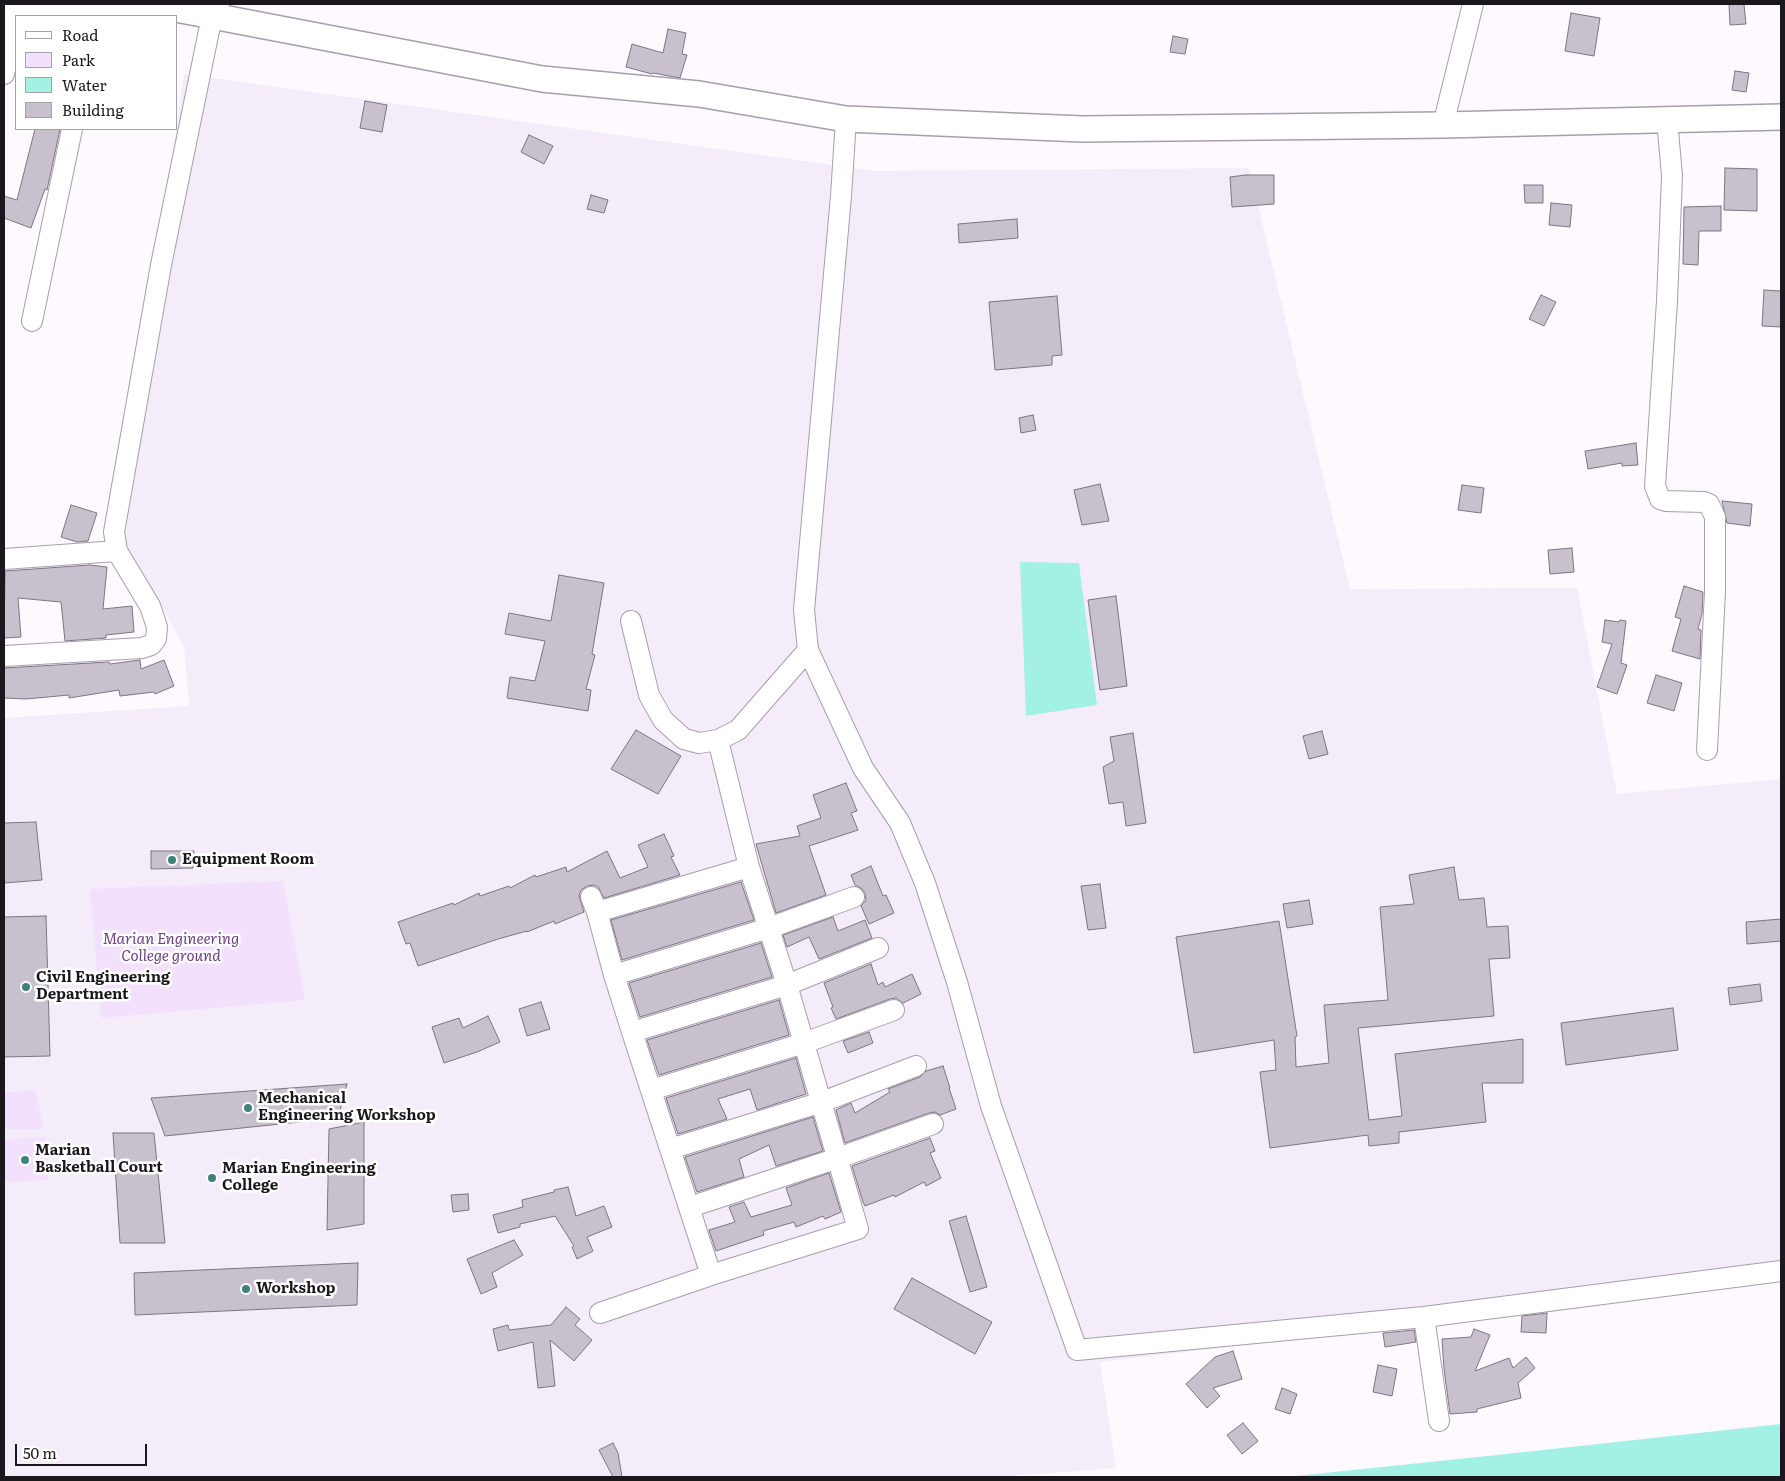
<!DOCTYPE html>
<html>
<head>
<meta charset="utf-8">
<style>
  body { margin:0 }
  #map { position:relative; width:1785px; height:1481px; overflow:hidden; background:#fdf9ff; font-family:Literata,serif }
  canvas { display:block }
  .frame { position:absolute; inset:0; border:5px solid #1b181d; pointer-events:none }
  .legend { position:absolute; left:15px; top:15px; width:162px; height:115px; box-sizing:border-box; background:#fff; border:1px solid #a4a3a5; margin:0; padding:6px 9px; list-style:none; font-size:15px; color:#1b181d }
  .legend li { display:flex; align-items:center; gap:10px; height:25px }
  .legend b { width:25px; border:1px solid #a4a3a5 }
  .scale { position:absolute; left:15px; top:1444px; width:132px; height:22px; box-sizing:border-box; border:2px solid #1b181d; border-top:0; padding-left:6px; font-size:15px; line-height:18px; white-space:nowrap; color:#1b181d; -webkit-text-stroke:4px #fff; paint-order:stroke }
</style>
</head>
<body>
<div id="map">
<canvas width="1785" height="1481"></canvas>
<div class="frame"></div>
<ul class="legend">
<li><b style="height:6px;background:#fff"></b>Road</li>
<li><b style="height:14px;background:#f2e0fc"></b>Park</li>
<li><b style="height:14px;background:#a3f1e5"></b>Water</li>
<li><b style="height:14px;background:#c9c0ce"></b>Building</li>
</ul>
<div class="scale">50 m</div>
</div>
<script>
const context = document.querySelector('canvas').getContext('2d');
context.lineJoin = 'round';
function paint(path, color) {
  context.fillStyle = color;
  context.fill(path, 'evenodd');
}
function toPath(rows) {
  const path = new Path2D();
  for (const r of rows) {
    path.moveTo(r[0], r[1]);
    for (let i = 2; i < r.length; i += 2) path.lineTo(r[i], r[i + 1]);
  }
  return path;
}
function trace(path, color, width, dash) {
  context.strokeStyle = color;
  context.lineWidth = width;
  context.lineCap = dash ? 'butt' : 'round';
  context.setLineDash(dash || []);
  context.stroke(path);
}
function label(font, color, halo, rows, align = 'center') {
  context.font = font + ' Literata,serif';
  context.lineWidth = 5;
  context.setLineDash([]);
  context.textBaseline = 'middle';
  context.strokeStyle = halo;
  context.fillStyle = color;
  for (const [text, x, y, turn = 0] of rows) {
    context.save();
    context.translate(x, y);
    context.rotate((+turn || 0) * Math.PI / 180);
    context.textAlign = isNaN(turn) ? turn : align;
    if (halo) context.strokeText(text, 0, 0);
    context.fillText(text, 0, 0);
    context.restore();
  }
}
paint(toPath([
  [184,74,875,171,1249,168,1350,589,1577,588,1617,794,1781,779,1781,1282,1100,1362,1116,1468,996,1477,4,1477,4,718,189,706,184,646,136,562,119,541]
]), '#f4ecf9');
paint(toPath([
  [283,881,305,1000,101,1018,90,889],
  [36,1090,43,1129,4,1129,4,1093],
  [45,1137,49,1180,4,1182,4,1140]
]), '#f2e0fc');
paint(toPath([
  [1020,562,1079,563,1097,705,1026,716],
  [1781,1424,1781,1477,1286,1477,1497,1455]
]), '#a3f1e5');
const building = toPath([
  [1729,4,1744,4,1746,24,1730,25,1729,4],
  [1571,13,1600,18,1594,56,1565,51,1571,13],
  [668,29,686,33,682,54,687,55,680,78,653,73,652,74,626,67,632,44,663,53,668,29],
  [1173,36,1188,39,1185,54,1170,52,1173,36],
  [1735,71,1749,73,1746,92,1732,90,1735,71],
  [365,101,387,105,382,132,360,128,365,101],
  [35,129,60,129,47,190,45,189,31,228,4,218,4,196,17,200,35,129],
  [529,135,553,146,544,164,521,152,529,135],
  [1725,168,1757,169,1757,211,1724,210,1725,168],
  [1246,175,1274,175,1274,204,1232,207,1230,177,1246,175],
  [1524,185,1543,185,1543,203,1525,203,1524,185],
  [591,195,608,200,604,213,587,209,591,195],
  [1551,203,1572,205,1570,227,1549,225,1551,203],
  [1721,206,1721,231,1699,231,1698,265,1683,264,1684,207,1721,206],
  [1017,219,1018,238,959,243,958,224,1017,219],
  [1764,290,1781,291,1781,327,1762,326,1764,290],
  [1541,295,1556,302,1544,326,1529,319,1541,295],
  [1057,296,1062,355,1052,356,1052,365,995,370,989,302,1057,296],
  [1033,415,1036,430,1021,433,1019,418,1033,415],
  [1636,443,1638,465,1622,466,1622,463,1588,469,1585,451,1636,443],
  [1100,484,1109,521,1082,525,1074,490,1100,484],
  [1462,485,1484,488,1481,513,1458,510,1462,485],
  [1722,501,1752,504,1750,526,1727,523,1722,501],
  [71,505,97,513,88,541,77,542,61,537,71,505],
  [1572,548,1574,572,1550,574,1548,550,1572,548],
  [90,565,107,567,103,609,132,606,134,632,106,635,106,638,65,641,61,602,18,598,21,637,4,638,5,571,90,565],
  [559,575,604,583,592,654,595,655,586,689,591,690,588,711,507,698,510,677,535,681,545,641,505,634,509,613,551,621,559,575],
  [1684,586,1703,592,1702,614,1698,629,1701,630,1700,659,1672,651,1681,619,1675,617,1684,586],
  [1116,596,1127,686,1100,690,1088,600,1116,596],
  [1605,620,1619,622,1620,620,1626,621,1621,663,1627,665,1617,694,1597,687,1612,644,1602,642,1605,620],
  [140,660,141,669,164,660,174,686,155,694,154,692,120,696,119,690,69,698,69,695,26,699,4,698,4,668,109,662,110,664,140,660],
  [1656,675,1682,683,1674,711,1647,703,1656,675],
  [636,730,681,756,658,794,611,769,636,730],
  [1322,731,1328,754,1309,759,1303,736,1322,731],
  [1133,733,1146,823,1126,826,1123,802,1109,804,1103,767,1114,761,1110,737,1133,733],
  [846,783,857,811,851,813,858,830,809,846,826,895,776,913,756,844,800,836,797,826,821,818,813,795,846,783],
  [36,822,42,880,4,883,4,823,36,822],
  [664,834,674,856,671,857,680,875,604,898,598,887,593,885,587,886,581,890,579,896,584,912,555,924,554,921,527,932,527,931,498,939,418,966,410,943,406,944,398,922,453,903,454,905,479,893,480,896,509,886,510,888,535,875,536,877,566,867,567,872,607,851,620,878,648,867,638,845,664,834],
  [151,851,194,851,193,868,151,869,151,851],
  [871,866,883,896,886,895,894,913,869,924,861,906,866,900,865,893,861,888,855,885,851,875,871,866],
  [1454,867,1459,900,1484,898,1487,927,1508,926,1510,958,1489,959,1494,1016,1358,1028,1369,1120,1402,1116,1395,1054,1523,1039,1523,1083,1482,1083,1486,1122,1399,1132,1399,1143,1369,1146,1368,1135,1270,1148,1260,1072,1276,1070,1274,1040,1194,1053,1176,937,1279,921,1297,1036,1295,1037,1296,1067,1329,1063,1324,1005,1388,1000,1380,907,1414,904,1409,875,1454,867],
  [741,882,754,920,622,960,611,920,741,882],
  [1100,884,1106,928,1088,930,1081,886,1100,884],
  [1309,900,1313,924,1287,928,1283,904,1309,900],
  [46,916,50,1056,4,1057,4,917,46,916],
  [833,917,838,931,865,920,872,938,819,959,809,937,787,947,783,935,833,917],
  [1781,919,1781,941,1747,944,1746,922,1781,919],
  [761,943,772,977,640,1017,629,983,761,943],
  [871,964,878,985,883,982,885,987,912,974,921,994,903,1003,896,998,890,999,836,1019,831,1008,833,1007,824,983,871,964],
  [1760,984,1762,1001,1730,1005,1728,988,1760,984],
  [779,1000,789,1035,659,1075,647,1040,779,1000],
  [541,1002,550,1029,527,1036,519,1009,541,1002],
  [1673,1008,1678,1050,1566,1065,1561,1023,1673,1008],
  [488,1016,500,1042,477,1052,444,1063,432,1027,459,1018,463,1028,488,1016],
  [869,1032,873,1043,848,1053,843,1041,869,1032],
  [796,1058,806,1094,757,1110,750,1089,718,1099,727,1119,678,1134,666,1098,796,1058],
  [943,1066,950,1088,949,1088,956,1109,940,1115,935,1112,929,1113,845,1143,836,1110,851,1103,855,1113,890,1092,888,1089,920,1077,926,1071,943,1066],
  [347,1084,338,1118,165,1136,151,1098,347,1084],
  [813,1117,823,1151,776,1166,769,1145,739,1159,744,1177,697,1192,685,1157,813,1117],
  [364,1122,364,1224,327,1230,329,1129,364,1122],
  [113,1133,154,1133,165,1243,120,1243,113,1133],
  [930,1138,935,1151,930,1153,941,1178,926,1186,924,1182,895,1197,894,1195,865,1206,863,1202,852,1166,930,1138],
  [829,1173,841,1212,825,1219,823,1216,796,1227,794,1222,763,1231,764,1235,716,1251,709,1230,735,1222,729,1207,744,1202,751,1217,792,1205,786,1188,829,1173],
  [568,1187,576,1216,604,1206,612,1227,587,1237,593,1251,577,1259,572,1247,574,1246,555,1216,520,1224,520,1227,498,1233,493,1215,523,1207,522,1200,554,1192,554,1190,568,1187],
  [468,1194,469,1210,453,1212,451,1195,468,1194],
  [966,1216,987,1287,970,1292,949,1221,966,1216],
  [514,1240,523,1255,492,1273,497,1287,481,1294,467,1259,514,1240],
  [358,1263,357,1305,135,1315,134,1273,358,1263],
  [912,1278,992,1322,975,1354,894,1309,912,1278],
  [566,1307,580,1319,575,1325,592,1340,574,1361,550,1340,555,1386,538,1388,533,1342,498,1351,493,1329,508,1325,509,1330,551,1325,566,1307],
  [1547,1313,1546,1333,1521,1332,1522,1316,1547,1313],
  [1474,1329,1490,1335,1475,1371,1509,1358,1513,1368,1526,1357,1535,1368,1518,1383,1521,1398,1477,1409,1477,1412,1450,1414,1444,1369,1442,1339,1471,1337,1474,1329],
  [1414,1330,1416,1342,1385,1347,1383,1333,1414,1330],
  [1233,1351,1242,1379,1213,1388,1220,1396,1207,1408,1186,1384,1215,1357,1233,1351],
  [1378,1365,1397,1369,1392,1396,1373,1392,1378,1365],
  [1282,1388,1297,1394,1290,1414,1275,1409,1282,1388],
  [1243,1423,1258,1441,1242,1454,1227,1435,1243,1423],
  [613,1443,618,1453,622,1477,613,1477,599,1450,613,1443]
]);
paint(building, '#c9c0ce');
trace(building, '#7d7582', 1);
const minor = toPath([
  [4,74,18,4],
  [1667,119,1672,176,1667,301,1655,486,1660,499,1666,501,1704,502,1709,504,1715,517,1715,592,1707,750],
  [1443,125,1473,4],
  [32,321,72,129],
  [4,559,117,551],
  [631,621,649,695,663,720,684,739,699,743,718,740,738,730,808,650,804,610,841,196,846,119],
  [808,650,863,768,900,823,925,883,957,982,991,1106,1077,1350,1424,1317,1781,1271],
  [4,656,142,648,151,645,156,639,157,627,150,606,117,551,114,532,161,265,212,16,219,4],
  [591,897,597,912,614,975,632,1032,711,1275],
  [597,912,749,867],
  [614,975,769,928,854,897],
  [632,1032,787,985,878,948],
  [651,1090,804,1043,894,1010],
  [670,1149,822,1102,916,1066],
  [690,1207,838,1158,933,1124],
  [600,1313,711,1275,858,1229,787,985,749,867,718,740],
  [1424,1317,1439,1421]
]);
const tertiary = toPath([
  [4,4,155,5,542,79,699,94,846,119,1082,129,1443,125,1781,117]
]);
trace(minor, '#a79eac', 22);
trace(tertiary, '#a79eac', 28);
trace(minor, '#fff', 20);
trace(tertiary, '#fff', 25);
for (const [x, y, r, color] of [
  [172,860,5,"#3c8278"],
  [26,987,5,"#3c8278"],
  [248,1108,5,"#3c8278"],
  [25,1160,5,"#3c8278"],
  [212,1178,5,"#3c8278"],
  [246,1289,5,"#3c8278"]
]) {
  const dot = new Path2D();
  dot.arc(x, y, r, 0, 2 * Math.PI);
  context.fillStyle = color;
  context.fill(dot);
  trace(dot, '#fff', 2);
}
label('bold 15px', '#1b181d', '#fff', [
  ["Equipment Room",182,860],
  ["Civil Engineering",36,978],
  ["Department",36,995],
  ["Mechanical",258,1099],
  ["Engineering Workshop",258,1116],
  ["Marian",35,1151],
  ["Basketball Court",35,1168],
  ["Marian Engineering",222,1169],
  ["College",222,1186],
  ["Workshop",256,1289]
], 'left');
label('italic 15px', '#6c4382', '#fff', [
  ["Marian Engineering",171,940],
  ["College ground",171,957]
]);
</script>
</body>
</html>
